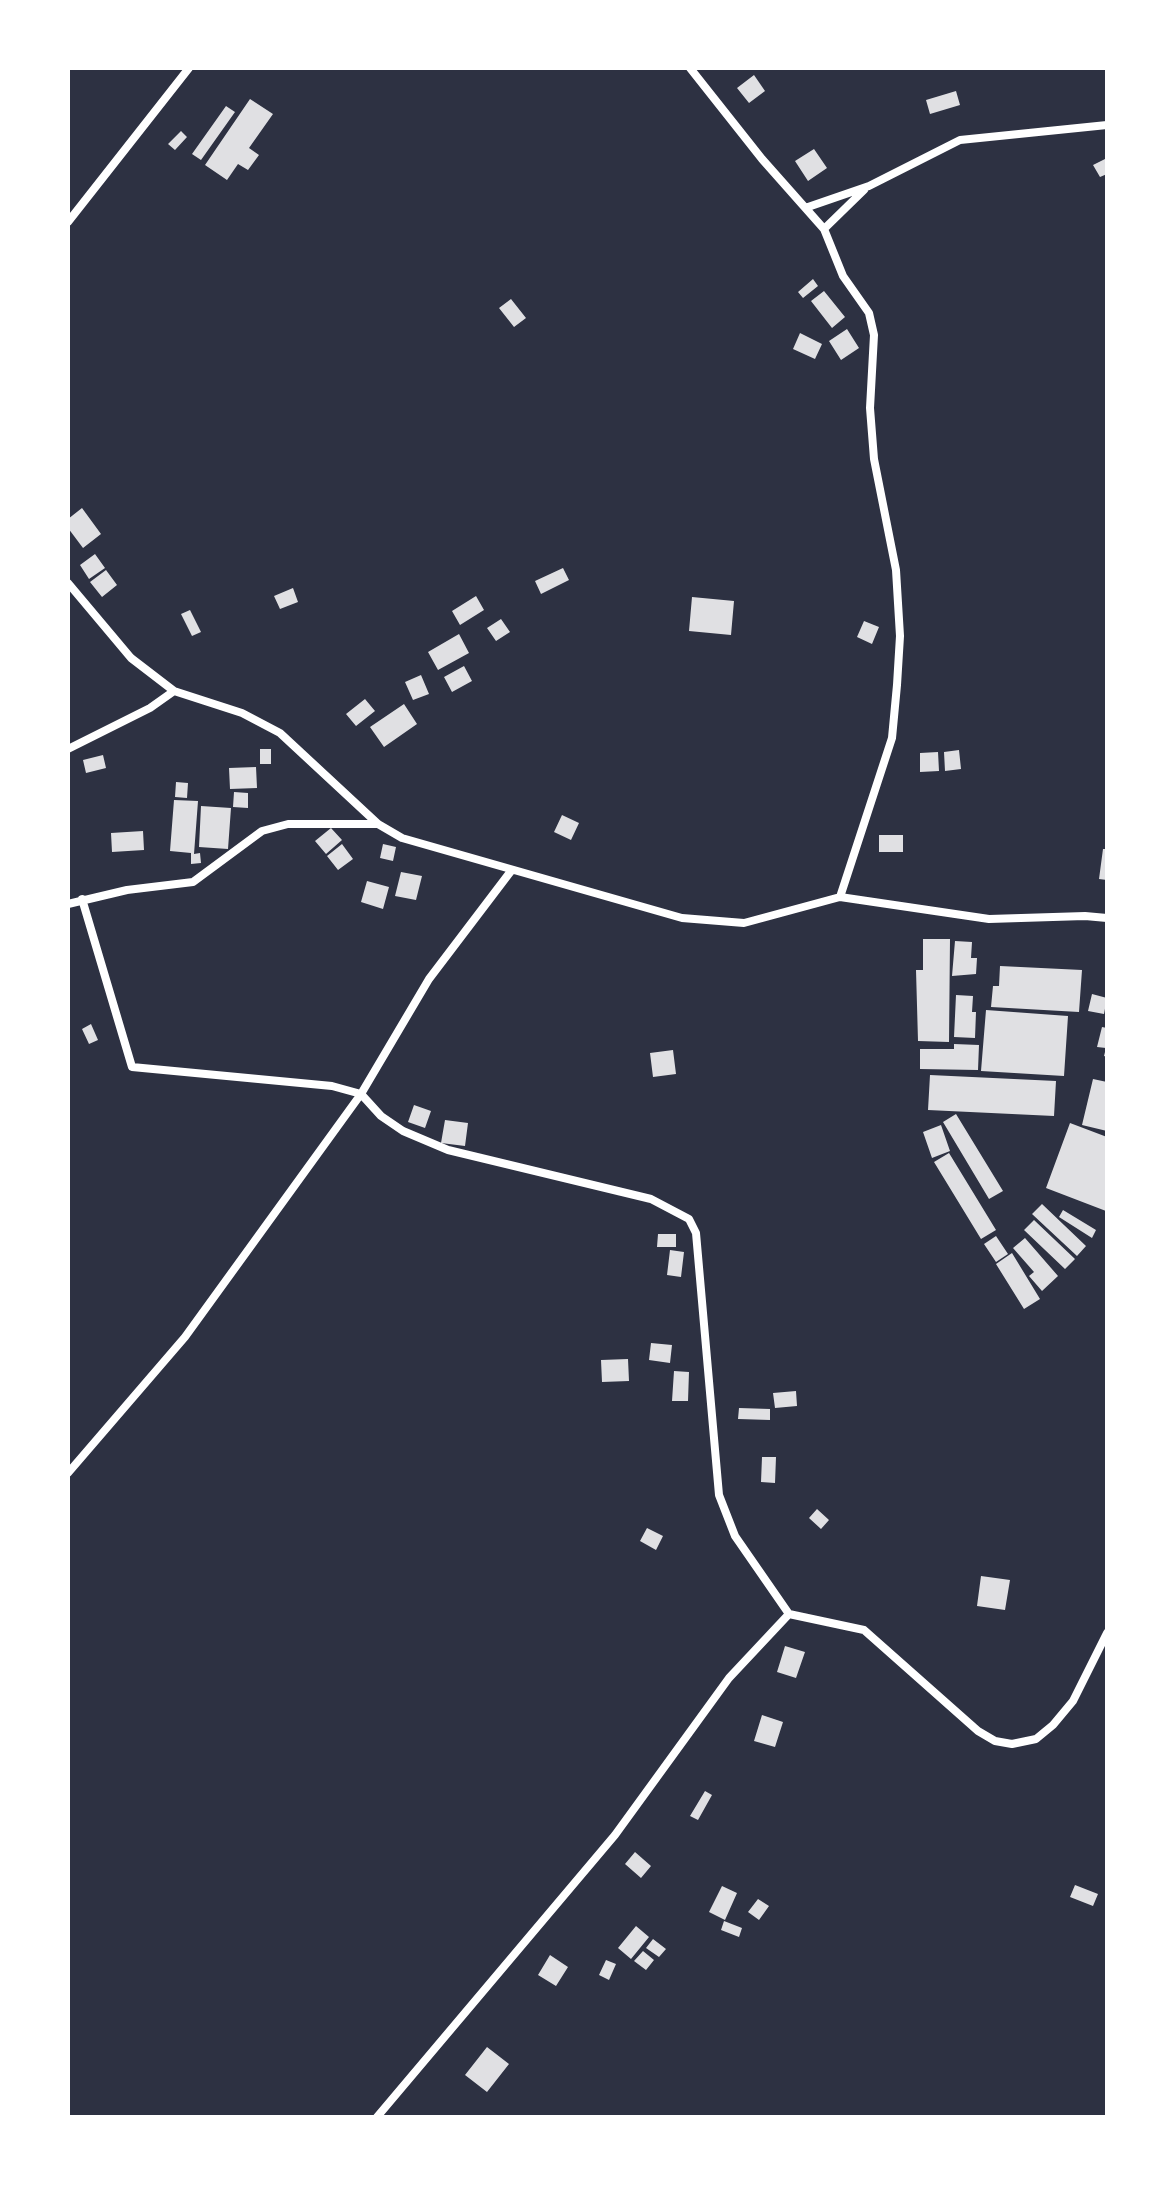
<!DOCTYPE html>
<html>
<head>
<meta charset="utf-8">
<style>
  body { margin:0 }
  #map { position:relative; width:1175px; height:2185px; overflow:hidden; background:#2d3142; font-family:Barlow,sans-serif }
  canvas { display:block }
  .frame { position:absolute; inset:0; border:70px solid #fff; pointer-events:none }
</style>
</head>
<body>
<div id="map">
<canvas width="1175" height="2185"></canvas>
<div class="frame"></div>
</div>
<script>
const context = document.querySelector('canvas').getContext('2d');
context.lineJoin = 'round';
function paint(path, color) {
  context.fillStyle = color;
  context.fill(path, 'evenodd');
}
function toPath(rows) {
  const path = new Path2D();
  for (const r of rows) {
    path.moveTo(r[0], r[1]);
    for (let i = 2; i < r.length; i += 2) path.lineTo(r[i], r[i + 1]);
  }
  return path;
}
function trace(path, color, width, dash) {
  context.strokeStyle = color;
  context.lineWidth = width;
  context.lineCap = dash ? 'butt' : 'round';
  context.setLineDash(dash || []);
  context.stroke(path);
}
paint(toPath([
  [754,75,765,91,749,103,737,88],
  [956,91,960,105,930,114,926,100],
  [250,99,273,114,249,148,259,155,248,170,238,164,227,180,205,165],
  [226,106,235,112,201,160,192,154],
  [181,131,187,137,175,150,168,144],
  [814,149,827,168,808,181,795,161],
  [1107,158,1107,174,1100,177,1093,165],
  [813,279,818,286,803,298,798,292],
  [824,291,845,317,832,328,811,301],
  [511,299,526,318,514,327,499,308],
  [847,329,859,348,841,360,829,341],
  [800,333,822,344,815,359,793,349],
  [82,508,101,534,83,548,68,528,68,519],
  [95,554,105,568,89,579,80,565],
  [563,568,569,580,541,594,535,581],
  [106,570,117,585,102,597,90,582],
  [293,588,298,602,280,609,274,596],
  [476,596,484,610,460,625,452,611],
  [692,597,734,601,731,635,689,631],
  [190,610,201,632,192,636,181,614],
  [501,619,510,632,496,641,487,628],
  [864,621,879,627,872,644,857,637],
  [459,634,469,653,438,670,428,652],
  [464,666,472,681,452,692,444,677],
  [421,675,429,694,413,700,405,682],
  [365,699,375,711,356,726,346,714],
  [404,704,417,724,384,747,370,727],
  [260,749,271,749,271,764,260,764],
  [959,750,961,769,945,771,944,752],
  [938,752,939,771,920,772,920,753],
  [103,755,106,768,86,773,83,760],
  [256,767,257,788,230,789,229,768],
  [176,782,188,783,187,798,175,797],
  [234,792,248,793,248,808,233,807],
  [174,800,198,801,194,854,200,853,201,863,191,864,191,853,170,851],
  [201,806,231,808,228,849,199,847],
  [562,815,579,823,571,840,554,832],
  [331,828,342,840,326,854,315,841],
  [143,831,144,850,112,852,111,833],
  [879,835,903,835,903,852,879,852],
  [342,844,353,859,338,870,327,856],
  [383,844,396,847,393,861,380,858],
  [1103,849,1107,849,1107,880,1099,879],
  [401,872,422,876,416,900,395,896],
  [367,881,389,887,383,909,361,902],
  [923,939,950,939,949,1042,918,1041,916,970,923,970],
  [955,941,972,942,971,958,977,958,976,974,952,976],
  [1000,966,1082,970,1079,1012,991,1007,993,986,999,986],
  [1092,994,1107,998,1104,1014,1088,1011],
  [956,995,973,996,972,1012,976,1012,975,1038,954,1037],
  [986,1010,1068,1016,1064,1076,981,1071],
  [91,1024,98,1040,89,1044,82,1029],
  [1102,1027,1107,1028,1107,1057,1104,1056,1106,1048,1097,1047],
  [954,1044,979,1045,978,1070,920,1069,920,1049,954,1049],
  [673,1050,676,1074,653,1077,650,1053],
  [930,1075,1056,1081,1054,1116,928,1110],
  [1093,1079,1107,1082,1107,1131,1082,1125],
  [414,1105,431,1111,425,1128,408,1122],
  [956,1114,1003,1191,989,1199,943,1122],
  [445,1120,468,1123,465,1146,441,1143],
  [1070,1123,1107,1137,1106,1211,1046,1188],
  [941,1125,950,1151,932,1158,923,1132],
  [949,1153,996,1230,981,1239,934,1162],
  [1042,1204,1086,1246,1077,1256,1032,1214],
  [1063,1210,1096,1230,1092,1238,1059,1217],
  [1034,1220,1075,1259,1065,1269,1024,1230],
  [658,1234,676,1234,676,1247,657,1247],
  [996,1236,1008,1254,996,1262,984,1244],
  [1025,1238,1058,1276,1042,1291,1029,1276,1034,1272,1013,1248],
  [670,1250,684,1252,681,1277,667,1275],
  [1012,1253,1040,1299,1024,1309,996,1264],
  [651,1343,672,1345,670,1363,649,1360],
  [628,1359,629,1381,602,1382,601,1360],
  [674,1371,689,1372,688,1401,672,1401],
  [796,1391,797,1406,775,1408,773,1393],
  [739,1408,770,1409,770,1420,738,1419],
  [762,1457,776,1457,775,1483,761,1482],
  [817,1509,829,1520,821,1529,809,1518],
  [647,1528,663,1536,656,1550,640,1541],
  [981,1576,1010,1580,1005,1610,977,1606],
  [785,1646,805,1652,796,1678,777,1672],
  [762,1715,783,1722,775,1747,754,1741],
  [705,1791,712,1795,698,1820,690,1816],
  [635,1852,651,1866,641,1878,625,1864],
  [1075,1885,1098,1894,1093,1906,1070,1897],
  [722,1886,737,1893,725,1920,709,1912],
  [758,1899,769,1906,759,1920,748,1912],
  [724,1921,742,1928,739,1937,721,1930],
  [636,1926,649,1937,631,1959,618,1948],
  [653,1939,666,1949,659,1957,646,1948],
  [643,1951,654,1960,646,1970,634,1961],
  [550,1955,568,1967,556,1986,538,1975],
  [606,1960,616,1964,609,1980,599,1975],
  [487,2047,509,2064,487,2092,465,2075]
]), '#e0e0e3');
trace(toPath([
  [690,68,762,159,824,229,843,276,869,313,874,335,870,408,874,459,896,570,900,636,897,685,892,738,840,897],
  [808,207,869,186,960,140,1107,125],
  [68,222,189,68],
  [824,229,864,190],
  [68,583,131,658,174,691,242,713,280,733,378,824,402,838,682,918,744,923,840,897,989,919,1085,916,1107,918],
  [68,749,150,708,174,691],
  [82,899,132,1067,332,1086,361,1094,381,1116,403,1131,448,1150,651,1199,689,1219,696,1233,719,1495,735,1536,789,1614,864,1630,978,1731,995,1741,1012,1744,1036,1739,1053,1725,1073,1701,1107,1633],
  [68,904,127,890,193,882,262,831,288,824,378,824],
  [68,1473,185,1337,361,1094,429,979,511,871],
  [377,2117,615,1835,729,1678,789,1614]
]), '#fff', 8);
</script>
</body>
</html>
